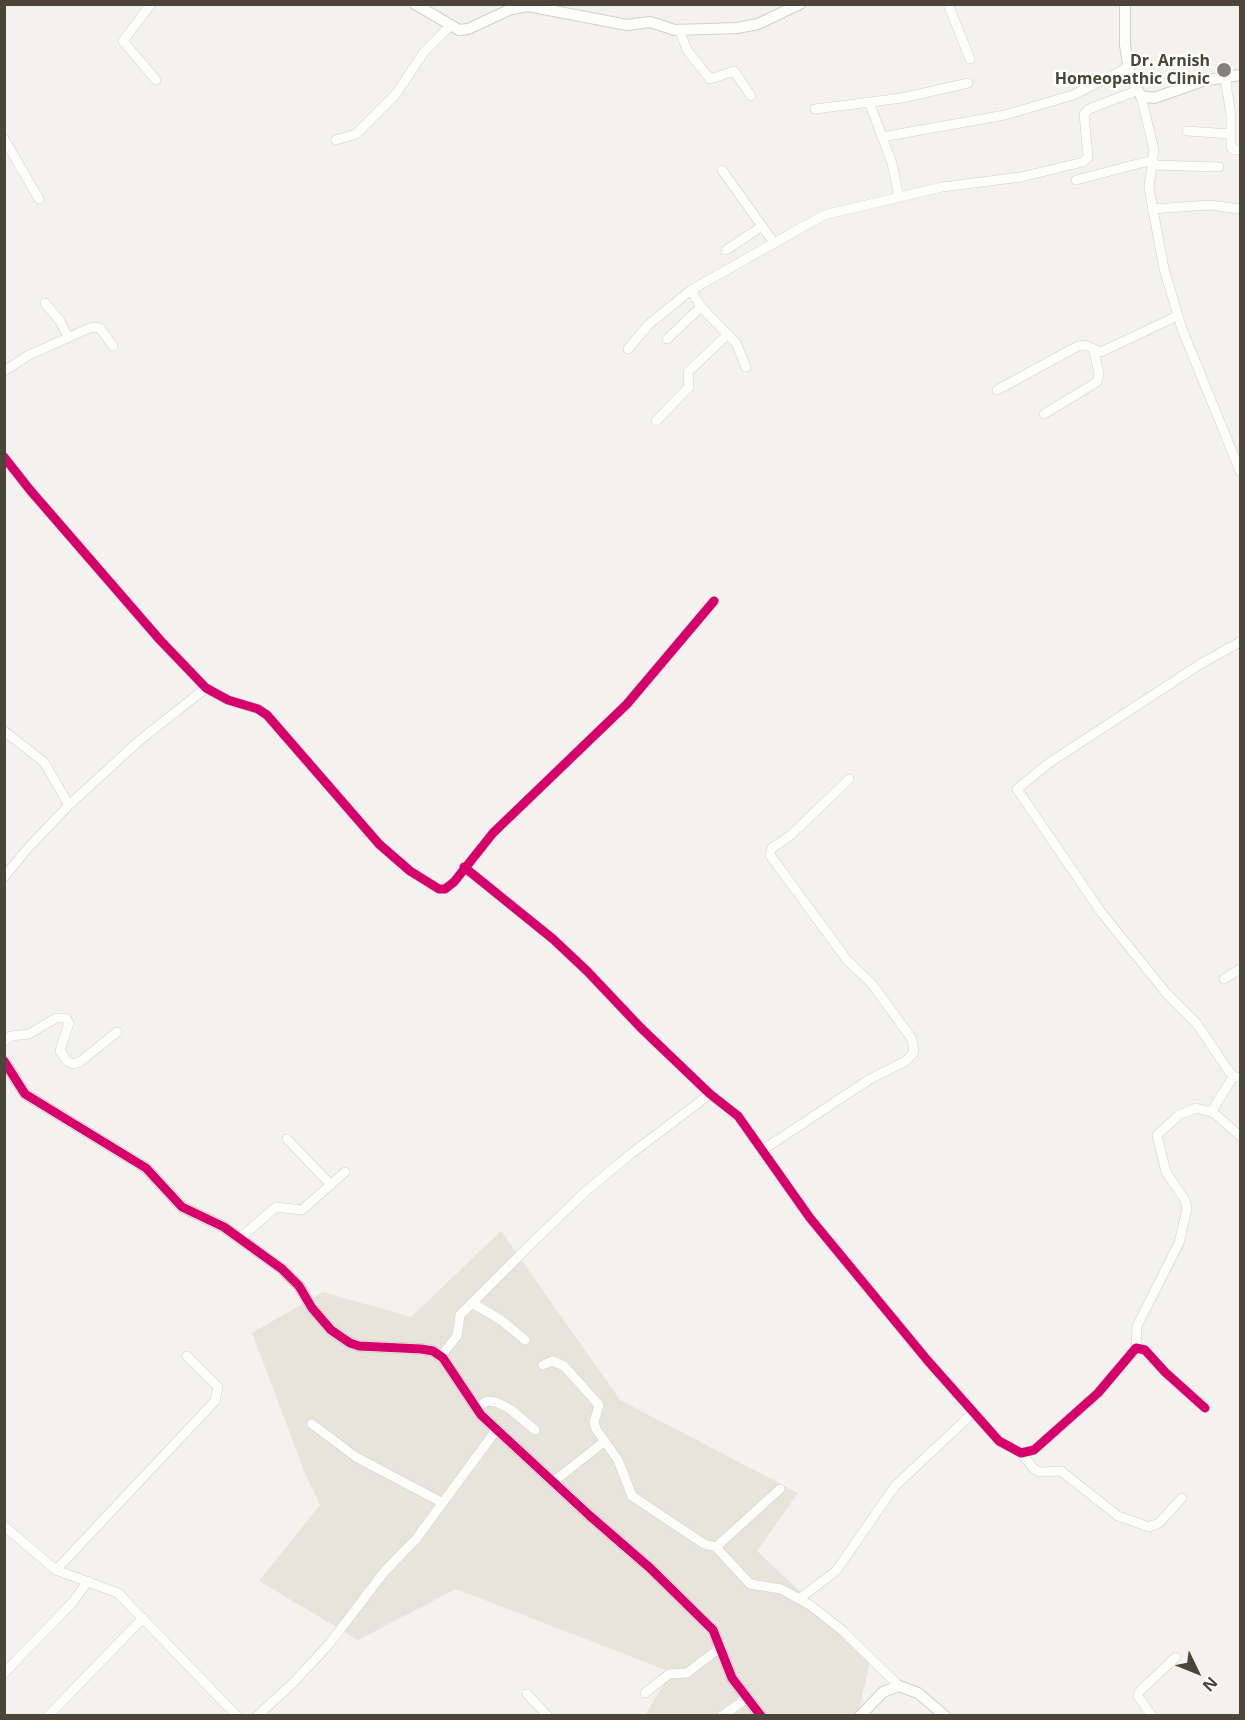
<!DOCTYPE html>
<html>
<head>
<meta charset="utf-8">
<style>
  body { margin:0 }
  #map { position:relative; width:1245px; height:1720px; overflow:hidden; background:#f4f2ee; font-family:"Open Sans",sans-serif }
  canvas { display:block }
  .frame { position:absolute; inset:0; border:6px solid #4b4439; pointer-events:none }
  .north { position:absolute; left:1167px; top:1642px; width:60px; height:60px; -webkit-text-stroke:4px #fff; paint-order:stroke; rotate:133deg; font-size:16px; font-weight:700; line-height:24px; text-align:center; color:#4b4439 }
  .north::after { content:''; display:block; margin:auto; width:21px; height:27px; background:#4b4439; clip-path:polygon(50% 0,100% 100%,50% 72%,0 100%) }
</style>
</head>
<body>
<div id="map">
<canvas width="1245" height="1720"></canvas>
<div class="frame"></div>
<div class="north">N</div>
</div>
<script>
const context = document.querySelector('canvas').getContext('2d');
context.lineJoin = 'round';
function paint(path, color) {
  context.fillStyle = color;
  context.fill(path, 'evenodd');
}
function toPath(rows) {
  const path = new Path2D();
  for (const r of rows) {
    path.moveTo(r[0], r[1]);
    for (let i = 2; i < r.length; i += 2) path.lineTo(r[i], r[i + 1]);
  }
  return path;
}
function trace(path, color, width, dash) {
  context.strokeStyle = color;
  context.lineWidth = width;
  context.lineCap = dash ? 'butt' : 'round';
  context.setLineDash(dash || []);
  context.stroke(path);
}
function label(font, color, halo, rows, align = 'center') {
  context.font = font + ' "Open Sans",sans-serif';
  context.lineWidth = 5;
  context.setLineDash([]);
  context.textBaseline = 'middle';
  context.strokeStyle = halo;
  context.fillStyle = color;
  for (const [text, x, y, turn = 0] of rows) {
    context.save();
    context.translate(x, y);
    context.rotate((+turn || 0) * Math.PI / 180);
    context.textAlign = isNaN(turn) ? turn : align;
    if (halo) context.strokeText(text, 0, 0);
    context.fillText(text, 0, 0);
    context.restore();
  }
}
paint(toPath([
  [501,1231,620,1400,798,1493,757,1551,871,1658,858,1715,645,1715,671,1672,456,1589,358,1640,259,1581,320,1505,305,1473,252,1333,323,1292,411,1317]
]), '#e7e4dc');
const minor = toPath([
  [151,4,123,41,156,80],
  [948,4,970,59],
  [679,29,687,50,710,79,734,71,751,96],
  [1225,77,1231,115,1231,147,1234,150,1240,150],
  [1141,96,1154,150,1149,188,1164,269,1182,329,1240,471],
  [869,102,892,163,899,197],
  [815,109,902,98,968,83],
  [1187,131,1231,134],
  [882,137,1005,115,1073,95,1129,67],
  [4,139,39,199],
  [336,140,356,134,396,94,424,52,449,27],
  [1152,165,1219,167],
  [722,170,774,243],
  [1076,180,1153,160],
  [1152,209,1210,205,1240,209],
  [726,250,761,227],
  [691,290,701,307,736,343,746,367],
  [45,303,60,321,68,337],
  [667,339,701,307],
  [628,349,648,325,691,290,824,215,942,187,1021,177,1083,162,1088,157,1084,114,1089,109,1136,91],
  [4,371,29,355,92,327,100,328,113,346],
  [997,390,1078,346,1085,345,1101,352,1177,316],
  [1044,414,1097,382,1099,374,1094,351],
  [656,421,689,387,688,372,728,334],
  [4,457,30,490,160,640,206,688,228,700,258,709,267,715,379,844,410,871,439,889,445,889,454,882,493,833,627,704,714,601],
  [1240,642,1202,663,1049,763,1017,789,1101,912,1167,994,1197,1024,1230,1073,1235,1077,1240,1077],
  [4,731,44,762,69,805],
  [464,867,553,939,587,971,641,1028,710,1094,738,1116,810,1218,928,1361,999,1441,1021,1453,1034,1450,1098,1393,1136,1348,1145,1350,1165,1372,1205,1408],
  [4,877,28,848,69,805,140,740,206,688],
  [1224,979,1240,969],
  [4,1041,11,1036,29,1034,56,1018,66,1018,69,1023,60,1051,68,1062,74,1064,81,1061,117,1032],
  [1211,1112,1233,1077],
  [287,1139,331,1185],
  [764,1149,870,1079,906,1061,914,1052,912,1039,872,984,847,960,770,855,772,848,791,835,849,779],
  [240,1238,276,1207,302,1210,345,1172],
  [472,1303,501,1320,525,1340],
  [1136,1348,1137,1326,1179,1243,1187,1209,1185,1200,1166,1172,1157,1135,1179,1115,1196,1108,1214,1113,1240,1136],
  [440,1357,457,1336,460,1315,532,1243,586,1191,632,1153,710,1094],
  [543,1365,552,1361,564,1366,599,1405,594,1422,596,1429,618,1460,632,1496,704,1544,716,1547,750,1584,781,1589,810,1605,843,1631,899,1686],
  [476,1408,487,1401,496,1402,510,1409,535,1430],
  [312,1424,356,1457,443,1503],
  [1021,1453,1034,1469,1040,1472,1061,1471,1118,1516,1149,1527,1159,1523,1182,1498],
  [553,1482,605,1441],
  [4,1526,56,1570,118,1593,237,1716],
  [716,1547,780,1489],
  [56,1570,215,1401,218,1387,187,1356],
  [799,1599,836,1571,895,1486,973,1413],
  [4,1673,73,1602,88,1581],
  [645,1693,669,1674,687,1673,721,1647],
  [527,1694,548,1716],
  [48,1716,143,1618],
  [257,1716,295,1681,330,1643,384,1572,416,1539,497,1429],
  [722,1716,747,1698],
  [1152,1716,1138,1696,1139,1692,1176,1657]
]);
const tertiary = toPath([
  [415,4,459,30,468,29,511,9,528,6,627,25,650,22,675,30,737,28,758,24,800,4],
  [1125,4,1125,45,1130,77,1141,96,1154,98,1203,81,1240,75],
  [4,1061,25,1094,146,1168,182,1207,224,1227,282,1269,299,1286,312,1308,331,1330,350,1343,359,1346,421,1349,433,1351,443,1358,481,1415,590,1516,650,1568,713,1630,732,1678,761,1716],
  [860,1716,883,1692,899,1686,918,1693,945,1716]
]);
trace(minor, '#d2d0cb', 10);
trace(tertiary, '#d2d0cb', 12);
trace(minor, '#fdfdfc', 9);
trace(tertiary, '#fdfdfc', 10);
trace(toPath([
  [4,457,30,490,160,640,206,688,228,700,258,709,267,715,379,844,410,871,439,889,445,889,454,882,493,833,627,704,714,601],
  [464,867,553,939,587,971,641,1028,710,1094,738,1116,810,1218,928,1361,999,1441,1021,1453,1034,1450,1098,1393,1136,1348,1145,1350,1165,1372,1205,1408],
  [4,1061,25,1094,146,1168,182,1207,224,1227,282,1269,299,1286,312,1308,331,1330,350,1343,359,1346,421,1349,433,1351,443,1358,481,1415,590,1516,650,1568,713,1630,732,1678,761,1716]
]), '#d6006c', 9);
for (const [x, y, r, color] of [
  [1224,70,8,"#868178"]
]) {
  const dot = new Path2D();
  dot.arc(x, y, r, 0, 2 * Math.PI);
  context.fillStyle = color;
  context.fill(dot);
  trace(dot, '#fff', 2);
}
label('bold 16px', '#4b4439', '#fff', [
  ["Dr. Arnish",1210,61],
  ["Homeopathic Clinic",1210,79]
], 'right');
</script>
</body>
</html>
